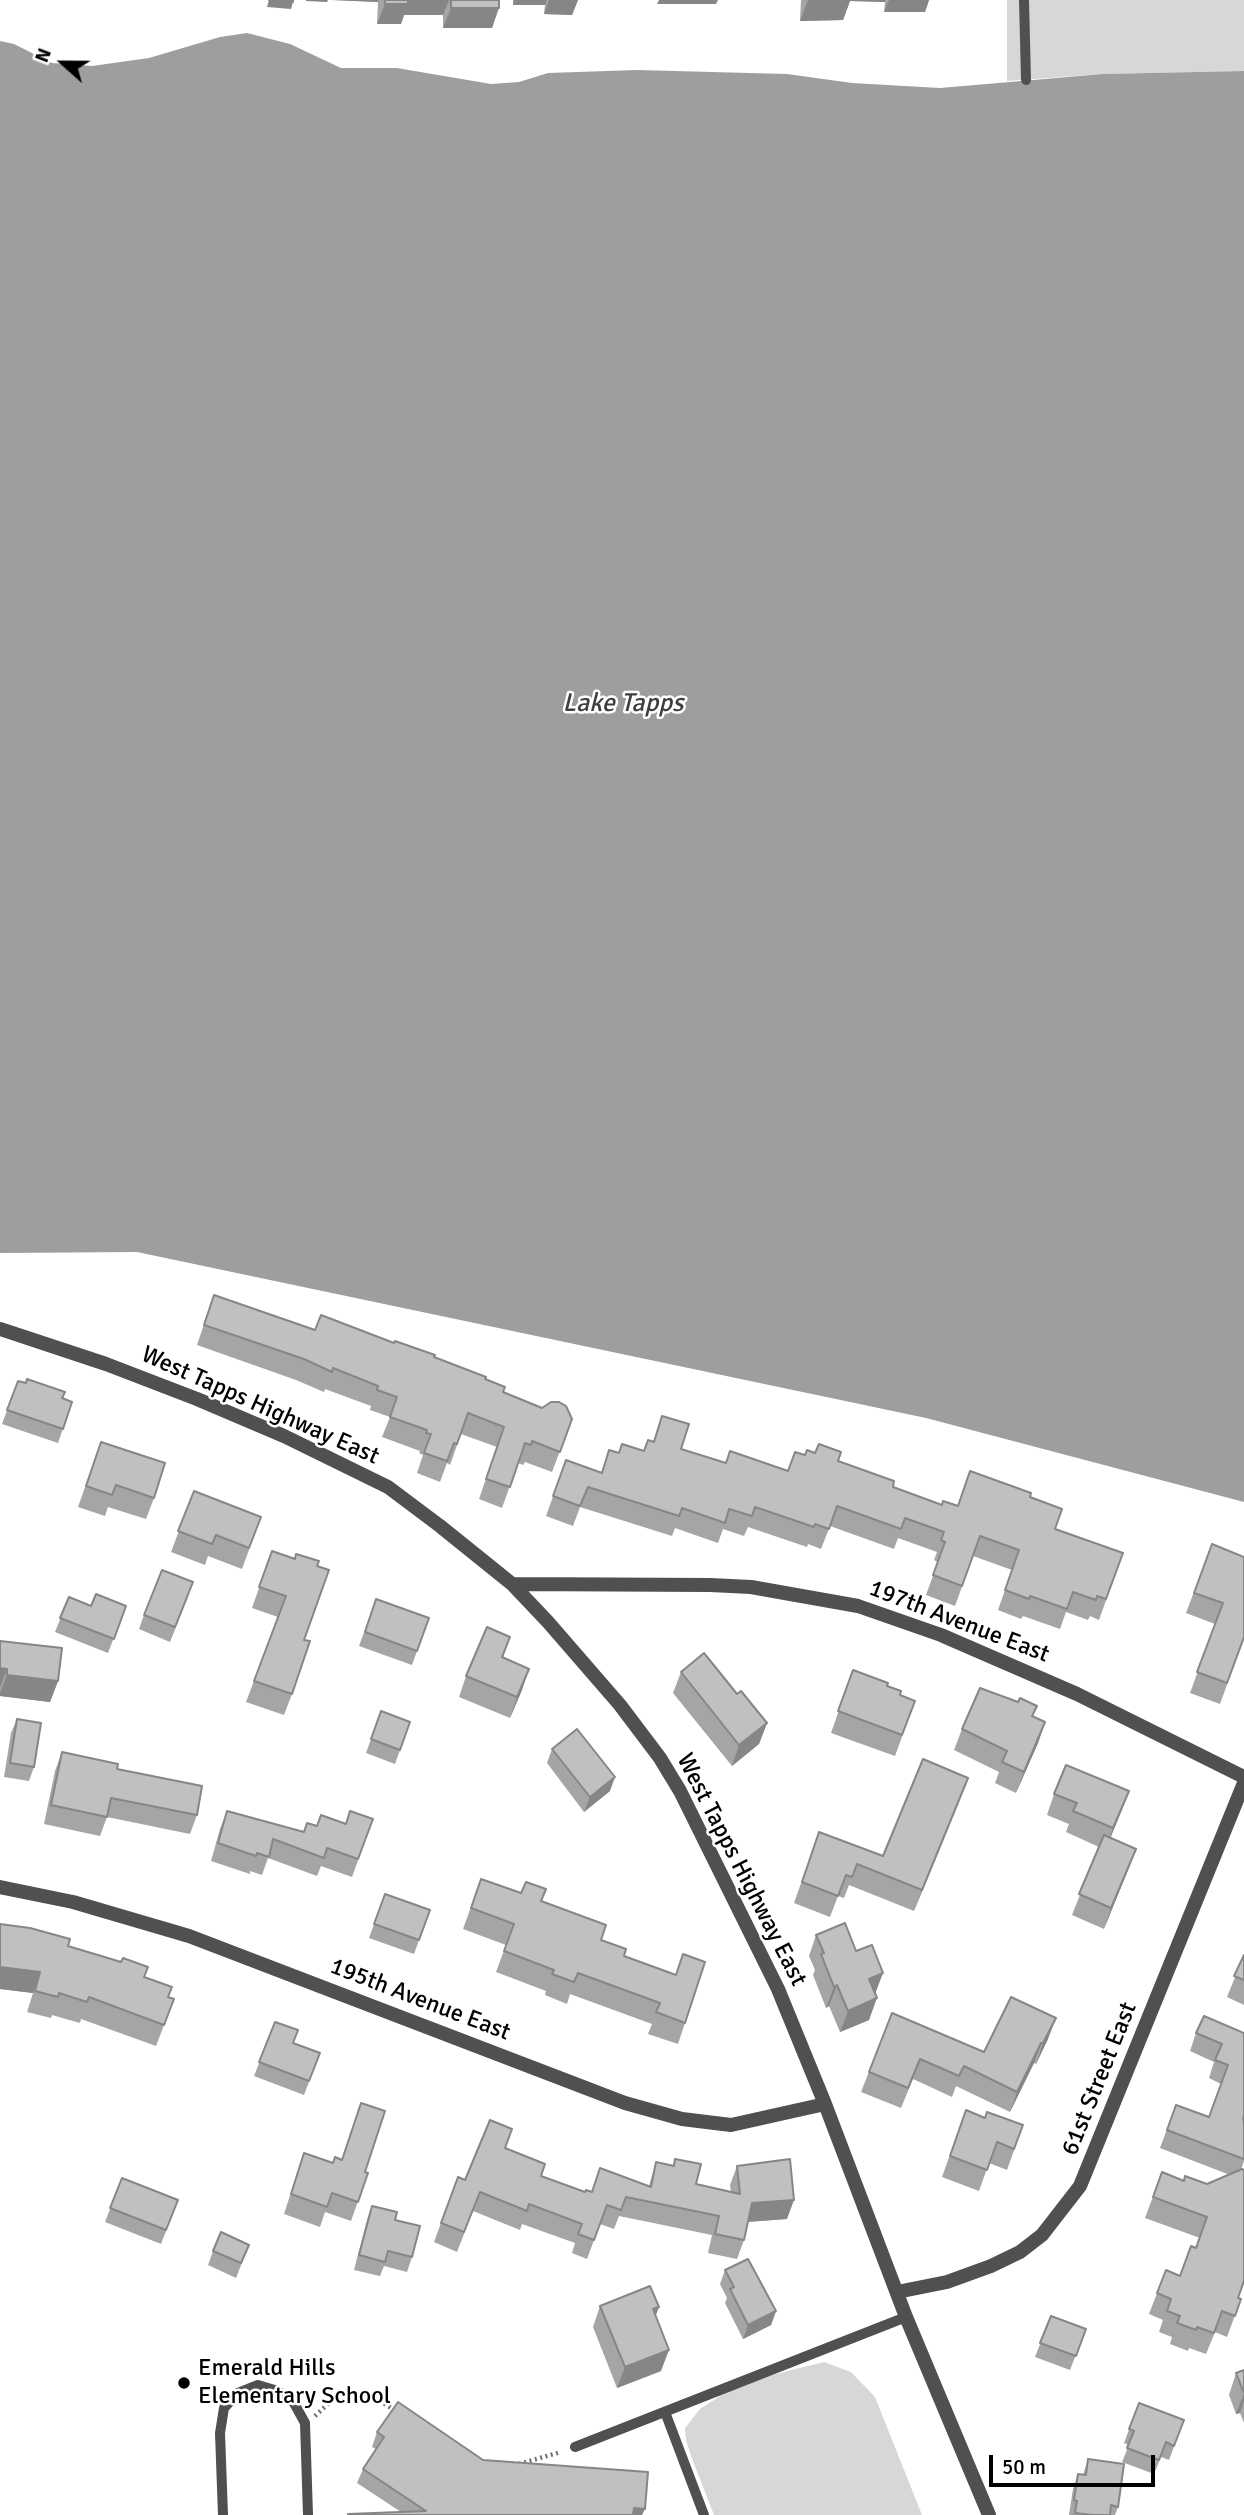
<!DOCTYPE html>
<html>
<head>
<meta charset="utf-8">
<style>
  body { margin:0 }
  #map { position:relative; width:1244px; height:2515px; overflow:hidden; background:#fff; font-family:Signika,sans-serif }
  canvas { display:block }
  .north { position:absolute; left:28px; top:28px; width:70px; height:70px; -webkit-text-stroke:5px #fff; paint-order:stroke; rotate:291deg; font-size:19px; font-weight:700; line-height:28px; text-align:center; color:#000 }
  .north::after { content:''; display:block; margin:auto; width:24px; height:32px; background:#000; clip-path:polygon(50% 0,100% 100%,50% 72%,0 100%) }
  .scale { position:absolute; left:989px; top:2455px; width:166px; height:32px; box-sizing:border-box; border:4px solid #000; border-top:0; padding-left:9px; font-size:21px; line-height:24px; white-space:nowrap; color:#000; -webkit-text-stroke:5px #fff; paint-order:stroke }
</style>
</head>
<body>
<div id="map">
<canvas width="1244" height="2515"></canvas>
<div class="north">N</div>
<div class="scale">50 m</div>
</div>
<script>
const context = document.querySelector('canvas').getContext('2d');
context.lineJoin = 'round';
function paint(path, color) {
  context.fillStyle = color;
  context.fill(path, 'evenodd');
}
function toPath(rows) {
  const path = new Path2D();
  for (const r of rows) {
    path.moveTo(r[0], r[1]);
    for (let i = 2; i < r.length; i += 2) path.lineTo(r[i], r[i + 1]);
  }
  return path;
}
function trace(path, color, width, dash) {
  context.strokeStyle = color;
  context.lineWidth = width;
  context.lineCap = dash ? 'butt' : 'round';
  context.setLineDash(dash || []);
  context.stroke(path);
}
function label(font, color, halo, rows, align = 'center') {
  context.font = font + ' Signika,sans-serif';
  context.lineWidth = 5;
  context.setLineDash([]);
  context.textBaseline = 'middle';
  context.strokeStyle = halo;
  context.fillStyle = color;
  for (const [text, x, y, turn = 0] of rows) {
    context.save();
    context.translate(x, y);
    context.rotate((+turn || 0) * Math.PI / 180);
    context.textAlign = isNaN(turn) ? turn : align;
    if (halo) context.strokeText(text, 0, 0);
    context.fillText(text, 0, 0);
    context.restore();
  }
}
paint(toPath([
  [1007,0,1244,0,1244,71,1103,74,1007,81],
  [824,2362,851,2372,875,2397,922,2515,714,2515,691,2456,686,2440,685,2428,700,2409,740,2383]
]), '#d7d7d7');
paint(toPath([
  [247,33,290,44,341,68,397,68,491,84,519,82,548,73,637,70,787,74,852,83,940,88,1103,74,1244,71,1244,1502,926,1418,137,1252,0,1253,0,41,14,44,52,63,92,66,149,58,220,37]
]), '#9e9e9e');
trace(toPath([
  [315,2416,329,2403,350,2395,363,2396,383,2403,398,2412],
  [519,2464,561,2452]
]), '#727272', 4.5, [2, 3.5]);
trace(toPath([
  [1024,0,1026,80],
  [665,2412,704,2515],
  [575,2447,906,2317],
  [223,2515,220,2433,224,2408,238,2393,258,2385,278,2391,294,2403,305,2423,308,2515]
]), '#505050', 10);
trace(toPath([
  [0,1329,106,1364,197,1399,284,1436,388,1487,440,1526,512,1584,548,1622,620,1705,660,1758,680,1791,778,1989,825,2104,906,2317,989,2515],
  [512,1584,710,1585,751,1587,858,1606,941,1635,1077,1694,1244,1777],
  [0,1887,73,1902,189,1936,625,2103,682,2119,731,2125,825,2104],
  [897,2292,947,2282,991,2266,1020,2252,1042,2235,1080,2186,1244,1783]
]), '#505050', 14);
paint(toPath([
  [332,0,499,0,492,28,443,28,443,15,404,15,401,24,377,24,378,2],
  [513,0,578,0,572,15,544,14,545,5,513,5],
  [801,0,929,0,925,12,884,12,885,2,850,1,843,20,800,21],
  [214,1295,315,1330,394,1343,434,1357,485,1379,503,1392,572,1419,552,1472,525,1462,523,1465,518,1463,502,1508,479,1499,497,1447,461,1434,450,1465,447,1463,440,1482,417,1473,423,1455,419,1453,420,1451,382,1437,390,1417,370,1410,371,1406,325,1389,324,1392,296,1380,197,1345],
  [18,1381,72,1402,58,1443,2,1424],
  [662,1416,681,1449,726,1463,788,1471,805,1455,838,1461,893,1487,942,1505,958,1506,1030,1497,1055,1529,1123,1553,1099,1620,1090,1616,1088,1620,1066,1612,1060,1629,1023,1616,1021,1619,998,1610,1012,1570,973,1556,955,1606,926,1595,938,1562,934,1560,937,1552,898,1538,894,1549,830,1526,821,1549,808,1544,807,1547,748,1527,744,1536,723,1529,718,1543,675,1528,672,1536,580,1507,573,1526,546,1516,566,1460,601,1473,609,1450,619,1453,643,1451,653,1442],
  [101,1442,154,1498,146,1519,108,1507,105,1516,78,1507],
  [194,1491,261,1517,242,1569,208,1556,205,1565,171,1552],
  [1212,1544,1244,1638,1220,1704,1190,1693,1215,1624,1186,1613],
  [272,1551,304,1640,292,1694,284,1715,246,1702,278,1617,252,1608],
  [69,1597,91,1606,126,1606,108,1653,55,1632],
  [188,1597,170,1642,139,1629,144,1615],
  [376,1599,429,1618,412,1665,359,1646],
  [510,1637,503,1658,522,1690,510,1718,459,1697,466,1676],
  [0,1641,58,1681,50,1702,0,1696],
  [853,1670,887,1686,900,1695,915,1701,895,1756,831,1733],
  [681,1672,737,1694,767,1723,759,1744,732,1766,673,1693],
  [381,1711,410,1722,395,1764,366,1753],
  [1033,1717,1045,1722,1038,1743,1016,1793,995,1783,999,1772,954,1750,962,1729],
  [17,1719,34,1767,29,1781,4,1777,11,1733],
  [552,1749,610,1791,584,1812,547,1763],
  [62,1752,117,1769,197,1815,190,1834,107,1817,100,1836,44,1824,55,1771],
  [1129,1791,1110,1838,1136,1849,1104,1929,1072,1915,1099,1847,1066,1832,1069,1824,1047,1815,1054,1794],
  [960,1799,914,1911,849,1885,844,1898,838,1896,830,1917,794,1903,819,1832,883,1856],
  [227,1811,304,1832,317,1826,346,1824,373,1819,352,1877,321,1866,317,1876,268,1858,262,1875,250,1871,250,1874,211,1861,220,1829],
  [481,1879,541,1901,624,1956,685,2023,678,2044,648,2034,652,2024,570,1994,567,2004,545,1995,546,1991,496,1972,506,1945,463,1929],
  [385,1894,430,1910,414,1954,369,1938],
  [816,1935,875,1994,869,2020,840,2032,829,2006,826,2008,813,1975,815,1970,809,1956],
  [68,1946,144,1977,168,1997,174,1999,156,2046,81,2019,80,2023,52,2015,51,2018,27,2012,33,1993,0,1989],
  [1244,1955,1244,2005,1227,1997],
  [892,2013,984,2052,1048,2039,1036,2064,1034,2063,1010,2112,956,2086,952,2097,913,2079,901,2108,861,2092],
  [275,2022,293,2043,320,2053,304,2095,254,2076],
  [1196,2033,1244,2033,1243,2120,1244,2120,1244,2161,1241,2170,1244,2170,1244,2284,1243,2283,1238,2298,1241,2299,1227,2337,1215,2332,1206,2354,1189,2348,1188,2351,1170,2344,1172,2337,1159,2332,1163,2320,1149,2314,1166,2270,1180,2276,1196,2248,1200,2238,1145,2218,1162,2172,1184,2180,1207,2184,1230,2175,1160,2148,1176,2105,1209,2117,1221,2084,1209,2078,1214,2062,1190,2051],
  [361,2103,365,2172,368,2173,351,2221,325,2212,320,2227,284,2214,304,2153,333,2163,342,2159],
  [966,2110,985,2118,1023,2125,1007,2170,989,2163,979,2191,942,2177],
  [512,2129,505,2148,541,2176,585,2192,649,2186,656,2162,673,2165,675,2159,696,2184,731,2192,730,2185,737,2166,787,2219,748,2222,744,2240,737,2259,708,2253,712,2235,619,2216,614,2229,600,2224,587,2259,572,2253,575,2243,522,2224,520,2230,473,2211,457,2252,434,2242,458,2177,465,2180],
  [122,2178,178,2200,161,2244,105,2222],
  [372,2206,395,2220,412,2257,407,2272,384,2266,380,2276,354,2270,367,2220],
  [249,2245,236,2278,208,2265,213,2251],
  [725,2270,776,2311,771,2325,743,2339,725,2303,727,2298,720,2284],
  [600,2306,655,2315,661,2371,617,2388,593,2327],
  [1051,2316,1086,2329,1070,2370,1035,2357],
  [1244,2370,1244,2423,1240,2413,1236,2414,1229,2395,1236,2373],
  [1139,2403,1184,2420,1169,2460,1161,2457,1154,2474,1122,2462,1129,2445,1124,2443],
  [377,2432,483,2460,642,2515,401,2512,357,2483,363,2469,376,2449,372,2447],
  [1088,2459,1118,2507,1115,2515,1069,2515,1073,2489,1078,2474,1083,2475]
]), '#a5a5a5');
paint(toPath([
  [269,0,293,2,291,9,267,7],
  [306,0,328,0,327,2,306,1],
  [332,0,378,0,378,2],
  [406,0,449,0,443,15,404,15,401,24,377,24,385,4],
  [514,0,547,0,545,5,513,5],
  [549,0,578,0,572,15,544,14],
  [659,0,718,0,716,4,657,4],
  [808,0,885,0,885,2,850,1,843,20,800,21],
  [889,0,929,0,925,12,884,12],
  [451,8,499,8,492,28,443,28],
  [0,1668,7,1669,0,1688],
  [529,1669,522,1690,510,1718,517,1697],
  [7,1675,58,1681,50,1702,0,1696,0,1693],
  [1045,1722,1038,1743,1016,1793,1024,1772],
  [767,1723,759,1744,732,1766,739,1745],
  [615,1777,610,1791,584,1812,590,1797],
  [968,1778,960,1799,914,1911,922,1890],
  [1129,1791,1121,1812,1106,1849,1113,1828],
  [1136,1849,1128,1870,1104,1929,1111,1908],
  [0,1967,40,1972,33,1993,0,1989],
  [883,1973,875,1994,869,1979],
  [837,1985,829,2006,826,2008,834,1987],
  [877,1998,869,2020,840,2032,848,2011],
  [1056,2018,1048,2039,1036,2064,1043,2043],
  [1041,2043,1034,2063,1010,2112,1017,2092],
  [794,2200,787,2219,745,2222,752,2203],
  [659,2307,651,2328,653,2309],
  [776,2311,771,2325,743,2339,748,2325],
  [669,2350,661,2371,617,2388,625,2367],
  [1244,2393,1244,2401,1240,2413,1236,2414],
  [634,2508,645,2509,642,2515,632,2515]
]), '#868686');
const building = toPath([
  [269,0,293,0,293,2,269,0],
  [385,0,408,0,408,4,385,4,385,0],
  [451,0,499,0,499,8,451,8,451,0],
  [214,1295,315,1330,321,1315,394,1343,395,1341,435,1355,434,1357,486,1377,485,1379,505,1387,503,1392,542,1408,551,1402,559,1402,566,1406,572,1419,560,1452,532,1441,531,1445,525,1443,510,1487,486,1479,504,1427,468,1413,457,1444,454,1443,447,1461,424,1453,431,1434,426,1433,427,1430,390,1417,397,1397,377,1390,378,1386,333,1368,332,1372,304,1359,204,1325,214,1295],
  [27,1379,65,1392,62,1398,72,1402,63,1429,7,1410,18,1381,26,1383,27,1379],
  [662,1416,689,1424,681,1449,726,1463,730,1451,788,1471,795,1452,805,1455,807,1450,815,1453,819,1444,841,1452,838,1461,894,1481,893,1487,942,1505,943,1501,958,1506,970,1471,1031,1493,1030,1497,1062,1509,1055,1529,1123,1553,1106,1599,1097,1596,1096,1600,1073,1592,1067,1609,1030,1596,1029,1599,1005,1590,1019,1550,980,1536,962,1586,933,1575,945,1542,941,1540,944,1532,905,1518,901,1529,837,1506,829,1529,815,1524,814,1527,755,1507,752,1516,729,1509,725,1523,682,1508,679,1516,588,1487,580,1506,553,1496,566,1460,602,1473,609,1450,619,1453,622,1444,644,1451,648,1440,654,1442,662,1416],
  [101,1442,165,1463,154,1498,116,1485,112,1495,86,1486,101,1442],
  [194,1491,261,1517,249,1548,216,1535,212,1544,178,1531,194,1491],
  [1212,1544,1244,1557,1244,1637,1227,1683,1197,1672,1223,1603,1194,1593,1212,1544],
  [272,1551,295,1559,296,1554,319,1561,317,1566,329,1570,304,1640,310,1641,292,1694,254,1681,286,1596,259,1587,272,1551],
  [162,1570,193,1582,175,1627,144,1615,162,1570],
  [96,1594,126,1606,114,1639,60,1618,69,1597,91,1606,96,1594],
  [376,1599,429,1618,417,1651,365,1632,376,1599],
  [487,1627,510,1637,502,1657,529,1669,517,1697,466,1676,487,1627],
  [0,1641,62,1648,58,1681,7,1675,7,1669,0,1668,0,1641],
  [704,1653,737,1694,741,1691,767,1723,739,1745,681,1672,704,1653],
  [853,1670,888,1683,887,1686,901,1691,900,1695,915,1701,902,1735,838,1711,853,1670],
  [980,1688,1018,1702,1020,1698,1037,1706,1032,1716,1045,1722,1024,1772,1002,1762,1007,1751,962,1729,980,1688],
  [381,1711,410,1722,400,1750,371,1739,381,1711],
  [17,1719,41,1723,34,1767,10,1763,17,1719],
  [577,1729,615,1777,590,1797,552,1749,577,1729],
  [62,1752,118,1764,117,1769,202,1786,197,1815,111,1798,107,1817,51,1805,62,1752],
  [923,1759,968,1778,922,1890,857,1864,852,1877,846,1875,838,1896,802,1882,819,1832,883,1856,923,1759],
  [1066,1765,1129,1791,1113,1828,1073,1811,1077,1803,1054,1794,1066,1765],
  [227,1811,304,1832,307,1823,317,1826,321,1815,346,1824,350,1811,373,1819,358,1859,327,1848,324,1858,273,1839,269,1857,257,1853,256,1856,218,1843,227,1811],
  [1104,1835,1136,1849,1111,1908,1079,1894,1104,1835],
  [481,1879,521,1893,526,1882,546,1889,541,1901,606,1925,601,1940,626,1949,624,1956,676,1975,683,1954,705,1962,685,2023,656,2012,660,2003,578,1973,574,1982,552,1974,554,1970,504,1951,514,1924,471,1908,481,1879],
  [385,1894,430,1910,419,1940,374,1924,385,1894],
  [845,1923,856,1951,872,1945,883,1973,869,1979,877,1998,848,2011,837,1985,834,1987,821,1954,824,1953,816,1935,845,1923],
  [0,1924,30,1928,70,1939,68,1946,121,1962,123,1958,148,1967,144,1977,172,1987,168,1997,174,1999,164,2025,89,1997,87,2002,59,1993,58,1997,35,1991,40,1972,0,1967,0,1924],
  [1244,1955,1244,1980,1234,1976,1244,1955],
  [1011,1997,1056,2018,1043,2043,1041,2043,1017,2092,964,2066,959,2076,920,2059,908,2088,869,2072,892,2013,984,2052,1011,1997],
  [1204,2016,1244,2033,1244,2115,1243,2120,1244,2120,1244,2159,1167,2130,1176,2105,1209,2117,1228,2065,1215,2060,1222,2044,1196,2033,1204,2016],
  [275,2022,298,2030,293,2043,320,2053,309,2081,259,2062,275,2022],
  [361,2103,385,2111,365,2172,368,2173,358,2202,332,2193,327,2207,291,2194,304,2153,333,2163,335,2157,342,2160,361,2103],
  [966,2110,985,2118,987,2112,1023,2125,1014,2149,997,2142,987,2170,950,2156,966,2110],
  [490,2120,512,2129,505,2148,545,2164,541,2176,585,2192,586,2190,592,2192,600,2168,651,2187,656,2162,674,2166,675,2159,701,2164,696,2184,740,2194,737,2166,790,2159,794,2200,752,2203,744,2240,715,2234,719,2216,626,2197,621,2210,607,2205,594,2240,578,2234,582,2224,529,2204,527,2211,480,2192,464,2232,441,2223,458,2177,465,2180,490,2120],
  [1242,2169,1244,2170,1244,2281,1238,2298,1241,2299,1235,2316,1222,2311,1214,2333,1197,2327,1196,2330,1177,2323,1180,2316,1167,2311,1171,2299,1157,2293,1166,2270,1180,2276,1191,2246,1196,2248,1207,2217,1153,2197,1162,2172,1184,2181,1185,2176,1207,2184,1242,2169],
  [122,2178,178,2200,166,2230,110,2208,122,2178],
  [372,2206,397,2212,395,2220,420,2226,412,2257,388,2251,385,2262,359,2255,372,2206],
  [221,2232,249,2245,241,2263,213,2251,221,2232],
  [748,2259,776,2311,748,2325,730,2289,734,2287,725,2270,748,2259],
  [650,2286,659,2307,653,2309,669,2350,625,2367,600,2306,650,2286],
  [1051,2316,1086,2329,1076,2356,1040,2343,1051,2316],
  [1244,2370,1244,2393,1236,2373,1244,2370],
  [398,2402,483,2460,648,2472,645,2509,634,2508,633,2515,348,2515,348,2514,426,2511,363,2469,384,2437,377,2432,398,2402],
  [1139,2403,1184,2420,1174,2446,1166,2442,1159,2460,1127,2448,1134,2431,1129,2429,1139,2403],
  [1088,2459,1124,2464,1118,2507,1111,2505,1110,2515,1093,2515,1075,2513,1077,2501,1074,2500,1078,2474,1086,2475,1088,2459]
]);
paint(building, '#c0c0c0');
trace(building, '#868686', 2);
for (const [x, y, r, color] of [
  [184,2383,7,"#000"]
]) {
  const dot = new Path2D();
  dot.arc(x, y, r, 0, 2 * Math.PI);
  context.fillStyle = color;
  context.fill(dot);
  trace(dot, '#fff', 2.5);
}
label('24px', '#000', '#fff', [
  ["West Tapps Highway East",260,1406,24],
  ["197th Avenue East",959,1622,21],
  ["West Tapps Highway East",741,1870,63],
  ["195th Avenue East",420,2000,21],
  ["61st Street East",1100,2079,-68]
]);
label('24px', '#000', '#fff', [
  ["Emerald Hills",198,2369],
  ["Elementary School",198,2397]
], 'left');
label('italic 26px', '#3f3f3f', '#fff', [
  ["Lake Tapps",623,704]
]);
</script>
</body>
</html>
